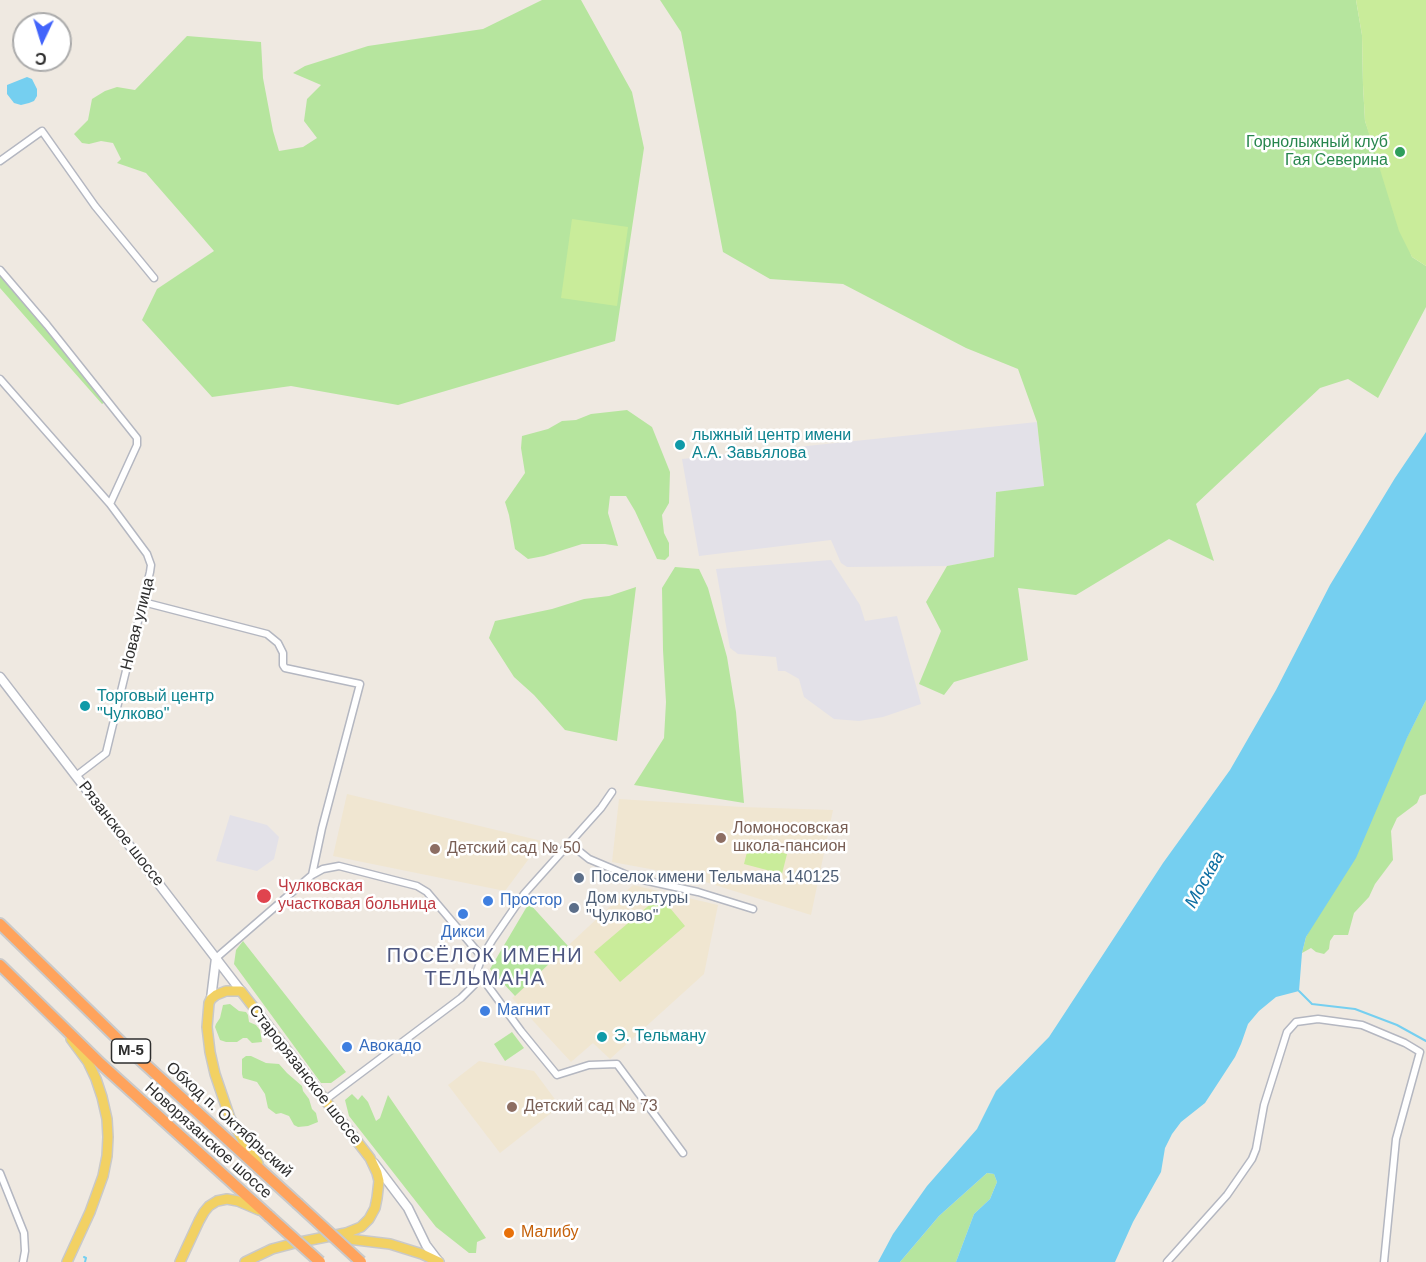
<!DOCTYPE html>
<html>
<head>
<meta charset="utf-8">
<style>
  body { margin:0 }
  #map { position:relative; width:1426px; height:1262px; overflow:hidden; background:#efe9e1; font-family:Arial,sans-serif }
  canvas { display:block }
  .north { position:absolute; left:12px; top:12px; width:60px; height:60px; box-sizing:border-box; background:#fff; border:2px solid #ababab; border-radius:50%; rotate:184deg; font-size:16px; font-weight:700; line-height:24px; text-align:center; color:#2e2e2e }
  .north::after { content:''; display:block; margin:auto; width:21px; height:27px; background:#4264fb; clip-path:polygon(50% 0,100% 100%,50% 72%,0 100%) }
</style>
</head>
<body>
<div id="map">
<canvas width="1426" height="1262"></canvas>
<div class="north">С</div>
</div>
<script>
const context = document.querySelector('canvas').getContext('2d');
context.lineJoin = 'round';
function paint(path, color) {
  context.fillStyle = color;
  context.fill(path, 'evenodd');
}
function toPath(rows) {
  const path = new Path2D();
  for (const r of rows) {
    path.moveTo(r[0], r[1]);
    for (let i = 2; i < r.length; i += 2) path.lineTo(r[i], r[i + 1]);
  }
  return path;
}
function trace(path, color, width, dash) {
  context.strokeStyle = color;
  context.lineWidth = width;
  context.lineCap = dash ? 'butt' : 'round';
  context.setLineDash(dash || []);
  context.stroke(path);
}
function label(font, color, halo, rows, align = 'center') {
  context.font = font + ' Arial,sans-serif';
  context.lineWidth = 5;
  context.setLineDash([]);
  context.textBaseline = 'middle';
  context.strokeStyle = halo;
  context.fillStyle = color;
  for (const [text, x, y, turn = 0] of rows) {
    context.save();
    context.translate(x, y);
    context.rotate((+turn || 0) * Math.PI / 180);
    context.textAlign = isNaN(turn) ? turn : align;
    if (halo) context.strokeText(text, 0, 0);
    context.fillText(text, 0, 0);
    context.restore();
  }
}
paint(toPath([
  [1037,422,1044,487,996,492,994,557,947,566,847,567,841,563,831,540,699,556,682,459],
  [831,560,860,605,865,621,897,616,921,704,883,717,859,721,834,719,804,697,799,679,785,671,778,671,776,657,738,654,730,648,716,569],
  [230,815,267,825,279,837,274,859,257,871,216,861]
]), '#e3e1e8');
paint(toPath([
  [347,794,542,841,505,891,333,856],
  [619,799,742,807,833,810,811,915,683,875,612,862],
  [633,885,718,905,704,974,610,1059,593,1043,571,1062,512,998],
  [479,1061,534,1071,560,1106,500,1153,448,1085]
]), '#f0e6d1');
paint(toPath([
  [542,0,581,0,632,92,644,148,615,341,398,405,291,386,212,397,142,320,157,289,214,251,146,173,117,163,121,159,113,143,101,141,89,144,82,143,74,134,88,120,92,99,105,91,117,87,135,90,187,36,261,42,263,78,273,131,279,151,303,147,317,138,304,121,307,99,321,85,293,73,305,66,368,46,483,29],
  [660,0,1356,0,1362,35,1363,85,1365,121,1412,257,1426,266,1426,307,1378,398,1348,379,1320,388,1196,504,1214,561,1169,539,1076,595,1018,588,1028,660,954,682,944,695,919,684,941,631,926,602,947,566,994,557,996,492,1044,486,1037,422,1018,369,966,348,843,284,770,279,723,252,681,32],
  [0,276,107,401,102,404,0,288],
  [627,410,652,427,670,472,669,503,662,515,664,533,669,543,669,556,665,560,657,559,635,511,626,496,610,496,608,513,618,546,605,544,582,544,544,556,528,559,515,549,509,515,505,502,525,473,521,448,522,436,548,429,562,421,576,420,591,414],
  [675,567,699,569,708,588,727,657,736,712,744,803,634,785,664,738,666,702,663,650,662,588],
  [636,587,617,741,565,730,534,695,514,677,489,638,495,621,552,609,584,599,609,596],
  [1426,700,1426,794,1420,796,1417,803,1397,818,1391,831,1393,860,1375,884,1369,897,1354,913,1348,935,1334,935,1330,941,1329,949,1324,954,1316,952,1311,948,1302,953,1306,937],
  [529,903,568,946,515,996,490,969],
  [243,941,346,1072,331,1083,321,1083,234,964,236,950],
  [230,1004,239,1011,246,1012,248,1015,249,1022,256,1025,260,1030,262,1042,252,1043,247,1038,243,1038,237,1042,226,1042,220,1040,215,1027,216,1024,220,1018,223,1005],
  [512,1032,524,1048,505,1061,494,1044],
  [246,1056,251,1056,266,1063,279,1064,287,1073,302,1086,303,1091,309,1099,312,1109,316,1113,318,1122,308,1126,298,1127,294,1125,289,1116,281,1113,276,1114,268,1108,265,1094,257,1082,243,1078,242,1074,242,1059],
  [352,1094,358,1100,362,1095,368,1102,376,1121,380,1118,388,1095,486,1238,477,1242,476,1253,469,1253,436,1227,349,1116,345,1100],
  [987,1173,994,1174,997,1182,990,1199,974,1214,956,1262,900,1262,939,1216]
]), '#b6e59e');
paint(toPath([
  [1356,0,1426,0,1426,266,1412,257,1399,231,1365,121,1363,85,1362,35],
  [572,219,628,227,617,306,561,298],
  [749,844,787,854,782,874,744,864],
  [660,896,685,926,620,982,594,952]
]), '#c9ec9a');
paint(toPath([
  [27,77,32,79,37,89,37,96,34,101,29,103,21,105,14,103,7,94,7,85],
  [1426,432,1426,700,1407,738,1356,858,1306,937,1302,953,1299,991,1276,997,1259,1011,1248,1024,1241,1044,1235,1057,1205,1103,1181,1122,1172,1134,1165,1148,1161,1172,1133,1222,1115,1262,956,1262,974,1214,990,1199,997,1182,994,1174,987,1173,939,1216,900,1262,878,1262,893,1234,927,1186,977,1129,996,1091,1049,1037,1163,863,1230,770,1276,690,1330,585,1395,478]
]), '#75cff0');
trace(toPath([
  [1299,991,1312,1004,1355,1009,1397,1025,1426,1041],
  [84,1257,86,1258,85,1262]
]), '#75cff0', 2);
const street = toPath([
  [0,161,42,131,95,206,154,278],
  [0,270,47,325,137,438,137,445,110,504,147,554,151,565,150,572,106,753,76,776],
  [0,379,110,504],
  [143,602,267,634,278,643,283,653,283,665,285,668,360,684,322,828,312,875],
  [569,843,589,859,634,878,698,892,753,909],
  [216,958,312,875,323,869,339,866,417,886,427,892,482,957],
  [477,971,521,1031,557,1075,589,1065,617,1064,683,1153],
  [325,1100,461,998,474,985,477,971,482,957,493,939,524,894,601,808,612,792],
  [0,1173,24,1233,25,1251,23,1262],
  [1167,1262,1227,1195,1252,1159,1256,1149,1264,1105,1287,1032,1296,1022,1318,1019,1362,1025,1405,1043,1420,1052,1396,1139,1384,1262]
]);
const secondary = toPath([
  [0,677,241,991],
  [211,999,216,958],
  [374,1163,408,1208,426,1245,439,1262]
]);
const primary = toPath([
  [340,1238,390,1244,422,1254,439,1262],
  [67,1262,90,1212,103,1176,107,1156,108,1137,107,1119,102,1097,96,1079,88,1062,71,1039],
  [180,1262,199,1221,204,1212,209,1206,217,1201,227,1199,238,1201,259,1210],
  [245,1262,272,1249,295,1243,346,1233,361,1227,369,1219,375,1208,377,1198,379,1181,377,1173,370,1158,241,991,226,991,216,995,211,999,209,1003,207,1027,210,1052,215,1074,230,1118,246,1146,258,1163]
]);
const highway = toPath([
  [0,924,124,1045,297,1203],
  [0,965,101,1064,269,1216]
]);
trace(street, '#b4b7c1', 9);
trace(secondary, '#b4b7c1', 11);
trace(primary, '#c9c9c9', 12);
trace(highway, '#c9c9c9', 14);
trace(street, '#fff', 6);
trace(secondary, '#fff', 8);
trace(primary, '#f2d163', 9);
trace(highway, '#ffa35c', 10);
const highwayBridge = toPath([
  [297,1203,361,1262],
  [269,1216,320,1262]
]);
trace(highwayBridge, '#c9c9c9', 14, []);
trace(highwayBridge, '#ffa35c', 10);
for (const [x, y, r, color] of [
  [1400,152,6,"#2e9e5b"],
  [680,445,6,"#0f9aa8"],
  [85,706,6,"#0f9aa8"],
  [721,838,6,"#8d6e63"],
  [435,849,6,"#8d6e63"],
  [579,878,6,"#5c6f8a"],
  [264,896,8,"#e0444e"],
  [488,901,6,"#3f7fe0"],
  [574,908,6,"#5c6f8a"],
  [463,914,6,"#3f7fe0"],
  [485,1011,6,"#3f7fe0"],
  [602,1037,6,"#0f9aa8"],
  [347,1047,6,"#3f7fe0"],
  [512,1107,6,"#8d6e63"],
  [509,1233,6,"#e8710a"]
]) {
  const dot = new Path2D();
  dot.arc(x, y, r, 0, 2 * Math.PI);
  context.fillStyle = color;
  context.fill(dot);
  trace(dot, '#fff', 2);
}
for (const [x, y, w] of [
  [131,1051,39]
]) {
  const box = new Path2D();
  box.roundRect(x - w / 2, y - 12, w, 24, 4.5);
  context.fillStyle = '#fff';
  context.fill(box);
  trace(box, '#2e2e2e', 1.5);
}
label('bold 15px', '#2e2e2e', null, [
  ["М-5",131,1051]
]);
label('16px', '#27864d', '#fff', [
  ["Горнолыжный клуб",1388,143],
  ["Гая Северина",1388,161]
], 'right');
label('16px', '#0d838f', '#fff', [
  ["лыжный центр имени",692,436],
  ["А.А. Завьялова",692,454],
  ["Торговый центр",97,697],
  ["\"Чулково\"",97,715],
  ["Э. Тельману",614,1037]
], 'left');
label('16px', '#2e2e2e', '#fff', [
  ["Новая улица",138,624,-76],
  ["Рязанское шоссе",121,834,52],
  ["Старорязанское шоссе",305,1075,52],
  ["Обход п. Октябрьский",229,1120,42],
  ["Новорязанское шоссе",208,1141,42]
]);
label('16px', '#785e54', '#fff', [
  ["Ломоносовская",733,829],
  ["школа-пансион",733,847],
  ["Детский сад № 50",447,849],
  ["Детский сад № 73",524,1107]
], 'left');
label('16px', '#4e5e75', '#fff', [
  ["Поселок имени Тельмана 140125",591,878],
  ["Дом культуры",586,899],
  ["\"Чулково\"",586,917]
], 'left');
label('16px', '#be3a42', '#fff', [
  ["Чулковская",278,887],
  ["участковая больница",278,905]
], 'left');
label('16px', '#366cbe', '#fff', [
  ["Простор",500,901],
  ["Дикси",463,933,"center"],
  ["Магнит",497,1011],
  ["Авокадо",359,1047]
], 'left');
label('16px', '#c56008', '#fff', [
  ["Малибу",521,1233]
], 'left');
label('italic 18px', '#0d6fa3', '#fff', [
  ["Москва",1205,880,-61]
]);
context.letterSpacing = '1.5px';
label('20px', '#4d5680', '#fff', [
  ["ПОСЁЛОК ИМЕНИ",485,956],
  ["ТЕЛЬМАНА",485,979]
]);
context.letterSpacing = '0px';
</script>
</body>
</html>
